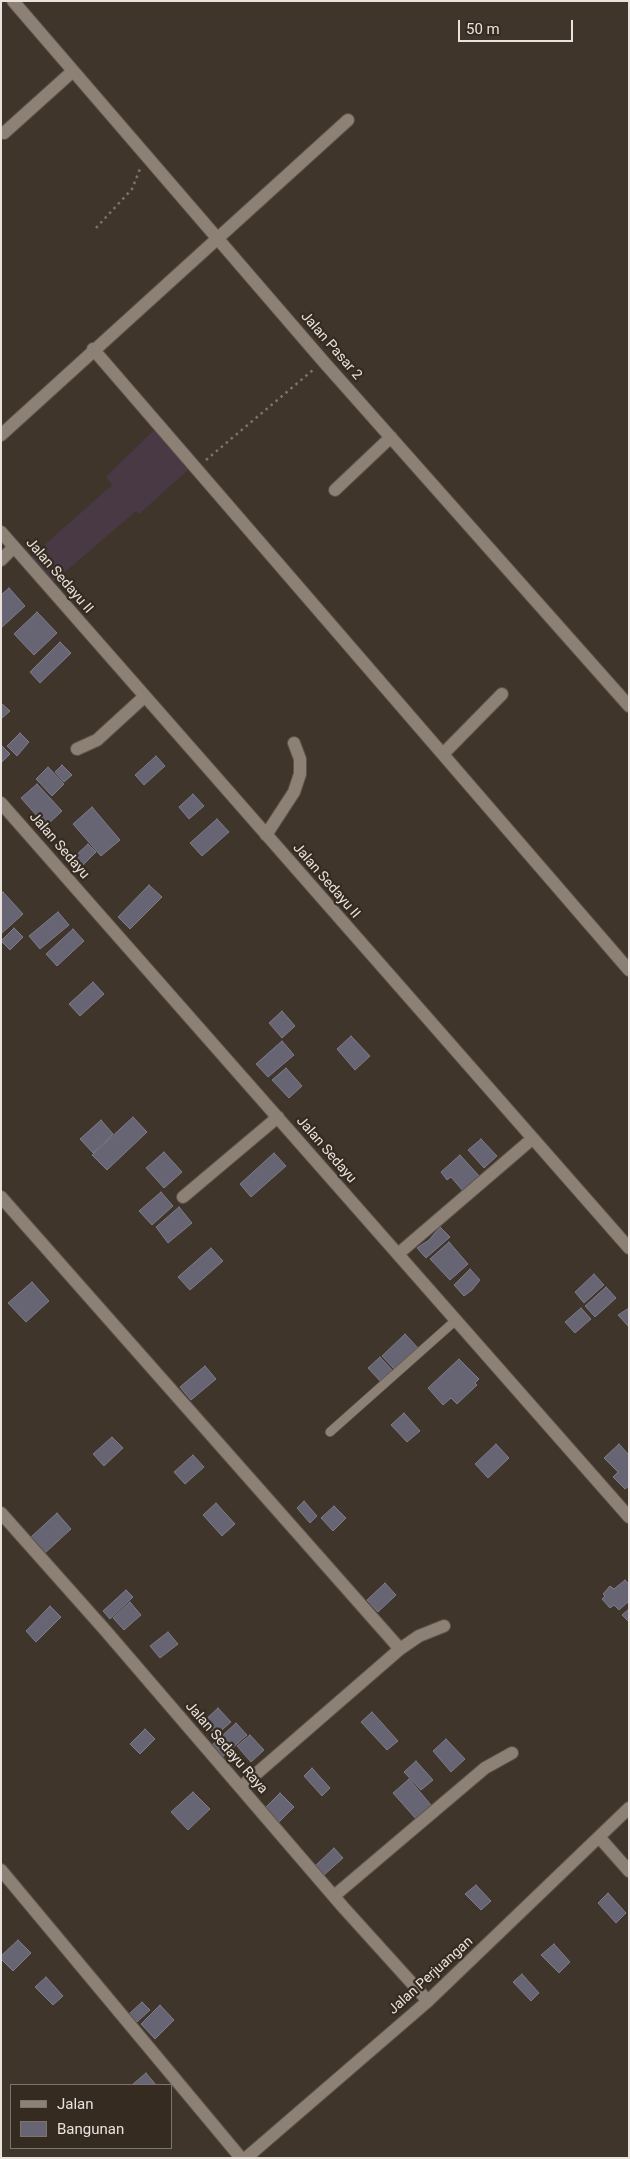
<!DOCTYPE html>
<html>
<head>
<meta charset="utf-8">
<style>
  body { margin:0 }
  #map { position:relative; width:630px; height:2159px; overflow:hidden; background:#3f352b; font-family:Roboto,sans-serif }
  canvas { display:block }
  .frame { position:absolute; inset:0; border:2px solid #eae3dd; pointer-events:none }
  .legend { position:absolute; left:10px; top:2084px; width:162px; height:65px; box-sizing:border-box; background:#352b21; border:1px solid #7d756c; margin:0; padding:6px 9px; list-style:none; font-size:15px; color:#eae3dd }
  .legend li { display:flex; align-items:center; gap:10px; height:25px }
  .legend b { width:25px; border:1px solid #7d756c }
  .scale { position:absolute; left:458px; top:20px; width:115px; height:22px; box-sizing:border-box; border:2px solid #eae3dd; border-top:0; padding-left:6px; font-size:15px; line-height:18px; white-space:nowrap; color:#eae3dd; -webkit-text-stroke:4px #352b21; paint-order:stroke }
</style>
</head>
<body>
<div id="map">
<canvas width="630" height="2159"></canvas>
<div class="frame"></div>
<ul class="legend">
<li><b style="height:6px;background:#8d8175"></b>Jalan</li>
<li><b style="height:14px;background:#676574"></b>Bangunan</li>
</ul>
<div class="scale">50 m</div>
</div>
<script>
const context = document.querySelector('canvas').getContext('2d');
context.lineJoin = 'round';
function paint(path, color) {
  context.fillStyle = color;
  context.fill(path, 'evenodd');
}
function toPath(rows) {
  const path = new Path2D();
  for (const r of rows) {
    path.moveTo(r[0], r[1]);
    for (let i = 2; i < r.length; i += 2) path.lineTo(r[i], r[i + 1]);
  }
  return path;
}
function trace(path, color, width, dash) {
  context.strokeStyle = color;
  context.lineWidth = width;
  context.lineCap = dash ? 'butt' : 'round';
  context.setLineDash(dash || []);
  context.stroke(path);
}
function label(font, color, halo, rows, align = 'center') {
  context.font = font + ' Roboto,sans-serif';
  context.lineWidth = 4.5;
  context.setLineDash([]);
  context.textBaseline = 'middle';
  context.strokeStyle = halo;
  context.fillStyle = color;
  for (const [text, x, y, turn = 0] of rows) {
    context.save();
    context.translate(x, y);
    context.rotate((+turn || 0) * Math.PI / 180);
    context.textAlign = isNaN(turn) ? turn : align;
    if (halo) context.strokeText(text, 0, 0);
    context.fillText(text, 0, 0);
    context.restore();
  }
}
paint(toPath([
  [162,422,197,462,139,514,136,511,52,583,30,558,112,485,106,477]
]), '#493945');
const building = toPath([
  [9,588,25,606,1,628,1,595,9,588],
  [37,612,57,633,34,655,14,634,37,612],
  [60,642,71,653,40,683,30,672,60,642],
  [1,703,10,711,1,719,1,703],
  [20,733,29,742,17,756,7,746,20,733],
  [1,745,10,754,1,763,1,745],
  [156,756,165,766,144,785,135,775,156,756],
  [62,765,72,775,64,782,55,772,62,765],
  [48,767,64,784,52,796,36,779,48,767],
  [37,784,62,811,46,826,21,798,37,784],
  [193,794,204,806,189,819,179,807,193,794],
  [92,807,120,840,101,856,73,824,92,807],
  [217,819,229,832,202,856,190,843,217,819],
  [88,844,96,852,81,867,73,858,88,844],
  [149,885,162,897,130,929,118,917,149,885],
  [3,892,23,914,1,934,1,894,3,892],
  [58,912,69,925,40,949,29,936,58,912],
  [14,928,23,937,10,950,1,941,14,928],
  [73,929,84,941,57,966,46,954,73,929],
  [93,982,104,994,80,1016,69,1004,93,982],
  [282,1011,295,1026,282,1038,269,1023,282,1011],
  [351,1036,370,1056,355,1070,337,1049,351,1036],
  [282,1041,294,1055,268,1077,256,1064,282,1041],
  [286,1068,302,1086,289,1098,272,1080,286,1068],
  [133,1117,147,1132,107,1170,92,1155,133,1117],
  [101,1120,113,1134,93,1153,80,1139,101,1120],
  [481,1139,497,1156,484,1168,468,1150,481,1139],
  [164,1152,182,1172,164,1188,146,1168,164,1152],
  [274,1153,286,1166,251,1197,240,1184,274,1153],
  [460,1155,480,1177,463,1191,451,1177,447,1180,441,1172,460,1155],
  [161,1192,173,1206,152,1225,139,1211,161,1192],
  [179,1207,192,1223,168,1243,156,1227,179,1207],
  [440,1227,450,1237,426,1258,417,1248,429,1240,440,1227],
  [449,1242,468,1264,450,1280,430,1259,449,1242],
  [211,1248,223,1261,190,1290,178,1277,211,1248],
  [470,1269,480,1280,472,1290,464,1296,454,1285,470,1269],
  [594,1274,604,1285,584,1303,575,1292,594,1274],
  [32,1282,49,1301,26,1322,8,1303,32,1282],
  [606,1287,616,1298,595,1317,585,1306,606,1287],
  [581,1308,591,1319,575,1333,565,1322,581,1308],
  [629,1308,629,1327,618,1315,629,1308],
  [405,1334,418,1348,395,1370,382,1356,405,1334],
  [380,1357,394,1372,382,1383,368,1368,380,1357],
  [459,1359,479,1379,475,1383,477,1385,457,1404,451,1398,443,1405,428,1388,459,1359],
  [205,1366,216,1379,191,1400,180,1387,205,1366],
  [404,1413,420,1431,407,1442,391,1425,404,1413],
  [112,1437,123,1448,104,1466,93,1454,112,1437],
  [496,1444,509,1458,488,1478,475,1464,496,1444],
  [619,1444,629,1455,629,1486,625,1489,613,1477,618,1472,604,1458,619,1444],
  [193,1455,204,1467,185,1484,174,1472,193,1455],
  [304,1501,317,1516,310,1523,297,1508,304,1501],
  [216,1503,235,1524,222,1536,203,1515,216,1503],
  [334,1506,346,1518,333,1531,321,1518,334,1506],
  [57,1513,71,1529,45,1553,31,1537,57,1513],
  [625,1580,629,1584,629,1601,619,1610,614,1605,610,1608,602,1599,605,1596,603,1594,610,1586,614,1589,625,1580],
  [385,1583,396,1595,378,1612,367,1600,385,1583],
  [126,1590,133,1597,110,1619,103,1611,126,1590],
  [130,1602,141,1615,124,1630,113,1618,130,1602],
  [50,1606,61,1617,36,1642,26,1631,50,1606],
  [629,1609,629,1622,622,1615,629,1609],
  [168,1632,178,1644,160,1658,150,1646,168,1632],
  [218,1708,231,1722,215,1736,203,1722,218,1708],
  [372,1712,398,1741,387,1750,361,1722,372,1712],
  [236,1723,247,1735,220,1759,210,1747,236,1723],
  [145,1729,155,1739,140,1754,130,1744,145,1729],
  [250,1735,264,1750,251,1762,237,1746,250,1735],
  [446,1739,465,1759,451,1772,433,1751,446,1739],
  [416,1761,433,1780,421,1790,404,1772,416,1761],
  [312,1768,330,1788,322,1796,304,1776,312,1768],
  [409,1779,431,1805,416,1819,393,1793,409,1779],
  [193,1792,210,1809,188,1830,171,1812,193,1792],
  [280,1793,294,1807,277,1824,263,1810,280,1793],
  [334,1848,343,1858,324,1875,315,1866,334,1848],
  [476,1885,491,1901,481,1910,465,1894,476,1885],
  [608,1893,626,1913,616,1923,598,1903,608,1893],
  [18,1940,31,1953,13,1971,1,1959,1,1956,18,1940],
  [554,1944,570,1962,559,1973,541,1955,554,1944],
  [522,1974,539,1993,531,2001,513,1982,522,1974],
  [46,1977,63,1996,53,2005,35,1987,46,1977],
  [142,2002,150,2010,137,2022,129,2014,142,2002],
  [160,2005,174,2020,155,2039,141,2024,160,2005],
  [146,2073,156,2085,132,2085,146,2073]
]);
paint(building, '#676574');
trace(building, '#7e7c8b', 1);
const lane = toPath([
  [330,1432,456,1320]
]);
const street = toPath([
  [13,1,323,361,629,706],
  [4,133,73,71],
  [93,349,629,970],
  [1,435,348,120],
  [335,490,391,437],
  [1,532,629,1248],
  [1,560,14,547],
  [77,749,97,740,144,697],
  [443,754,502,694],
  [1,803,629,1517],
  [266,835,294,792,300,774,300,759,294,743],
  [1,1197,400,1649],
  [183,1197,278,1117],
  [398,1254,532,1139],
  [1,1513,105,1630,343,1907,428,2001],
  [241,1787,400,1649,419,1636,444,1626],
  [599,1837,629,1871],
  [1,1870,241,2158],
  [334,1896,485,1768,512,1753],
  [246,2158,428,2001,629,1808]
]);
trace(lane, '#5d544c', 10);
trace(street, '#5d544c', 14);
trace(toPath([
  [96,228,132,189,140,169],
  [206,460,313,370]
]), '#7d746b', 2.5, [2.5, 4]);
trace(lane, '#8d8175', 9);
trace(street, '#8d8175', 12);
label('14px', '#eae3dd', '#352b21', [
  ["Jalan Pasar 2",331,346,49],
  ["Jalan Sedayu II",59,576,49],
  ["Jalan Sedayu",59,846,49],
  ["Jalan Sedayu II",326,881,49],
  ["Jalan Sedayu",326,1150,49],
  ["Jalan Sedayu Raya",226,1748,49],
  ["Jalan Perjuangan",431,1976,-42]
]);
</script>
</body>
</html>
